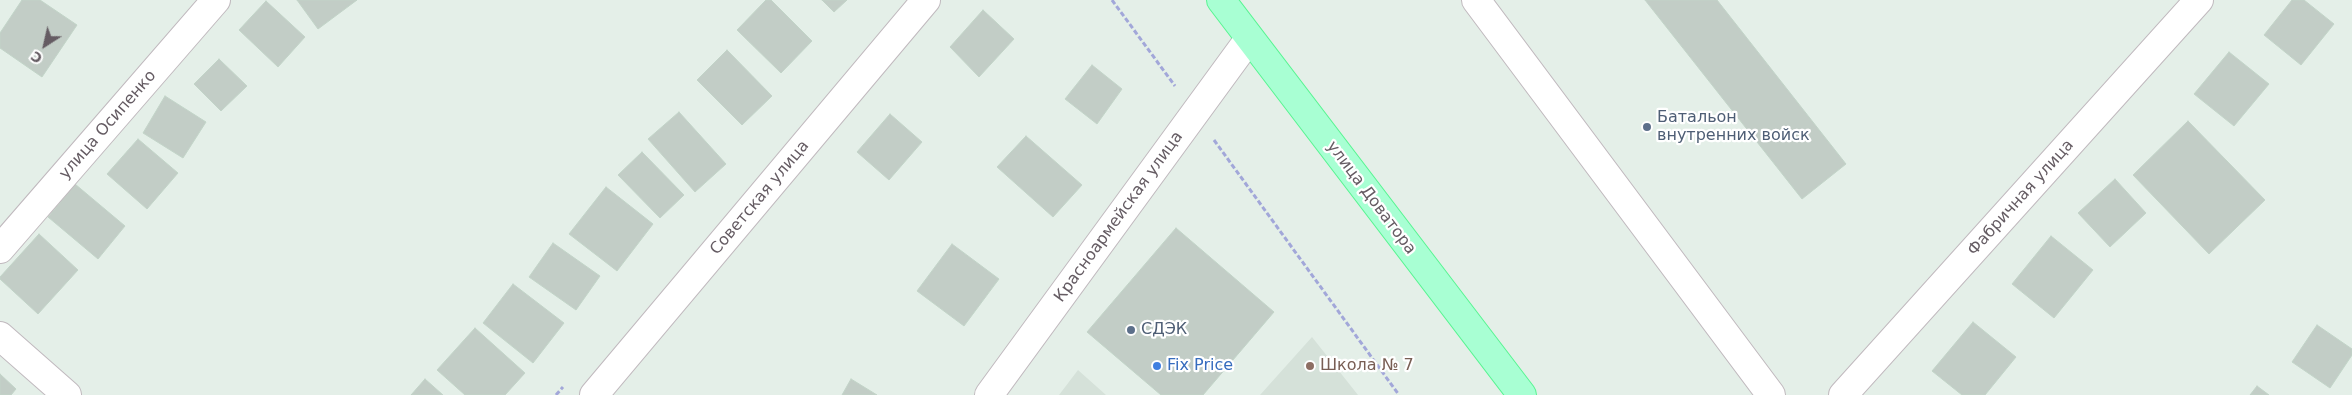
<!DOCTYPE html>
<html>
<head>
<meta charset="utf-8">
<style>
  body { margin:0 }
  #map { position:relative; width:2352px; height:395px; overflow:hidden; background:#e4efe8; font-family:"DejaVu Sans",sans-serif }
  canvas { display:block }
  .north { position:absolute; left:20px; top:20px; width:50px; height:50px; -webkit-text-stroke:4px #fff; paint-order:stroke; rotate:215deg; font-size:14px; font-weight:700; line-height:20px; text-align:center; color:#655c63 }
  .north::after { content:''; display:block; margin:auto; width:18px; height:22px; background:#655c63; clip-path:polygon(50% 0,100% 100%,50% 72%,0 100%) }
</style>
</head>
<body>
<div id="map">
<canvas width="2352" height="395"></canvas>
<div class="north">С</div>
</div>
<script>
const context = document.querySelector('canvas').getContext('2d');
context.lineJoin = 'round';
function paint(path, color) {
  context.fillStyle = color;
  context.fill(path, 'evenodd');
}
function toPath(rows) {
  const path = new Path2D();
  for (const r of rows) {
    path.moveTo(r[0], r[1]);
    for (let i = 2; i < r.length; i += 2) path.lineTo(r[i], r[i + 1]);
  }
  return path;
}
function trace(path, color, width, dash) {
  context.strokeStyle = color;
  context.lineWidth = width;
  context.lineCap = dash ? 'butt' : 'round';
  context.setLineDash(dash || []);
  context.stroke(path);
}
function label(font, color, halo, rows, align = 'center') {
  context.font = font + ' "DejaVu Sans",sans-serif';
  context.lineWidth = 4.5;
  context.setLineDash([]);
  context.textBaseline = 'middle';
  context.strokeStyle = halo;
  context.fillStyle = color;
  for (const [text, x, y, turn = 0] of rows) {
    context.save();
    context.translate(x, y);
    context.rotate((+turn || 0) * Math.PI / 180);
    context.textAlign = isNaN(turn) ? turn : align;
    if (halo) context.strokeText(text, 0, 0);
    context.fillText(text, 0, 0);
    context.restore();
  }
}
paint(toPath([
  [1312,337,1358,395,1260,395],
  [1078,370,1106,395,1059,395]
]), '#d5e1d9');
const building = toPath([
  [22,0,40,0,77,25,42,77,0,48,0,33,22,0],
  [297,0,357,0,318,29,297,0],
  [766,0,771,0,812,41,781,73,737,30,766,0],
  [822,0,847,0,834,12,822,0],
  [1645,0,1717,0,1846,164,1802,199,1645,0],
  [2292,0,2304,0,2334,24,2301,65,2264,35,2292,0],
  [266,1,305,37,278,67,239,30,266,1],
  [983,10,1014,39,979,77,950,47,983,10],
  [727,50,772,96,742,125,697,80,727,50],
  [2229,52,2269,84,2234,126,2194,94,2229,52],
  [219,59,247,86,221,111,194,84,219,59],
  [1092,65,1122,89,1097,124,1065,99,1092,65],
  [165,96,206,122,183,158,143,133,165,96],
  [679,112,726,164,695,192,648,139,679,112],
  [890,114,922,142,889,180,857,152,890,114],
  [2188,121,2265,200,2209,254,2133,175,2188,121],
  [1026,136,1082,185,1053,217,997,167,1026,136],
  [138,139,178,173,147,209,107,174,138,139],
  [642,152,684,195,660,218,618,175,642,152],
  [2115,179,2146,213,2110,247,2078,213,2115,179],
  [75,184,125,226,98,259,48,217,75,184],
  [606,187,653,224,617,271,569,234,606,187],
  [1176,228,1274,312,1203,395,1161,395,1087,332,1176,228],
  [39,234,78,270,38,314,0,279,0,277,39,234],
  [2051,236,2093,270,2054,318,2012,284,2051,236],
  [553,243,600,276,576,310,529,277,553,243],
  [952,244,999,279,964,326,917,291,952,244],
  [513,284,564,323,533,363,483,323,513,284],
  [1973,322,2016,357,1985,395,1962,395,1932,371,1973,322],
  [2317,325,2352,349,2352,355,2330,388,2292,362,2317,325],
  [475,328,525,373,505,395,465,395,437,370,475,328],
  [0,374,16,389,11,395,0,395,0,374],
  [425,379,443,395,411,395,425,379],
  [851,379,877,395,842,395,851,379],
  [2257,386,2269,395,2250,395,2257,386]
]);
paint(building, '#c2cdc6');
trace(building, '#c2d4c8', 1);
const minor = toPath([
  [1476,0,1771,395],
  [0,249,216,0],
  [0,336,67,395],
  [594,395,926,0],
  [989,395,1249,39],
  [1843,395,2199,0]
]);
const major = toPath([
  [1221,0,1522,395]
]);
trace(minor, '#c0b9be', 30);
trace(major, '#57f591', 30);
trace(toPath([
  [1112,0,1175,86],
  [1214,140,1399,395],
  [556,395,563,387]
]), '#a2a7d9', 3, [5, 2.5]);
trace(minor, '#fff', 28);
trace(major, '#a8ffd3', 28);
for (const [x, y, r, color] of [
  [1647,127,5,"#5c6f8a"],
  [1131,330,5,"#5c6f8a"],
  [1157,366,5,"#3f7fe0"],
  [1310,366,5,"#8d6e63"]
]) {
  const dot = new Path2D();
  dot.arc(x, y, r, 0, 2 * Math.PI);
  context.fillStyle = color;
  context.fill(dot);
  trace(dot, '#fff', 2);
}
label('16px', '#4e5e75', '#fff', [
  ["Батальон",1657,118],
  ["внутренних войск",1657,136],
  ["СДЭК",1141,330]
], 'left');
label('16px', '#655c63', '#fff', [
  ["улица Осипенко",108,125,-49],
  ["Советская улица",760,198,-50],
  ["улица Доватора",1371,198,53],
  ["Фабричная улица",2021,198,-48],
  ["Красноармейская улица",1119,217,-54]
]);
label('16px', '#366cbe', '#fff', [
  ["Fix Price",1167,366]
], 'left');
label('16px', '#785e54', '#fff', [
  ["Школа № 7",1320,366]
], 'left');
</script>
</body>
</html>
